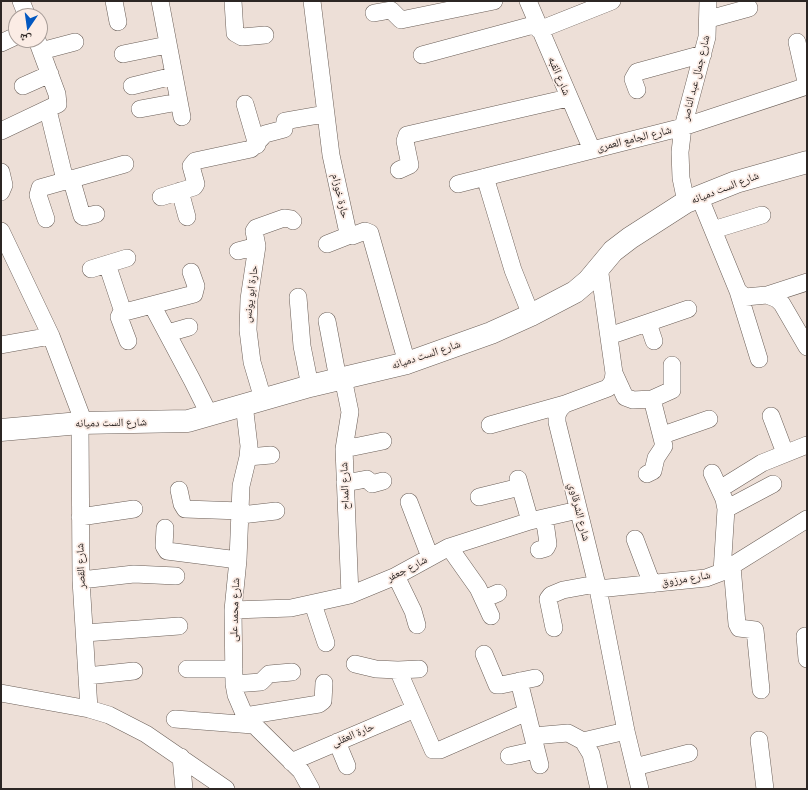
<!DOCTYPE html>
<html>
<head>
<meta charset="utf-8">
<style>
  body { margin:0 }
  #map { position:relative; width:808px; height:790px; overflow:hidden; background:#eddfd7; font-family:Merriweather,"Noto Naskh Arabic",serif }
  canvas { display:block }
  .frame { position:absolute; inset:0; border:2px solid #2c2624; pointer-events:none }
  .north { position:absolute; left:8px; top:8px; width:40px; height:40px; box-sizing:border-box; background:#fbece5; border:1px solid #a89d98; border-radius:50%; rotate:193deg; font-size:11px; font-weight:700; line-height:16px; text-align:center; color:#2c2624 }
  .north::after { content:''; display:block; margin:auto; width:14px; height:18px; background:#0358c1; clip-path:polygon(50% 0,100% 100%,50% 72%,0 100%) }
</style>
</head>
<body>
<div id="map">
<canvas width="808" height="790"></canvas>
<div class="frame"></div>
<div class="north">ش</div>
</div>
<script>
const context = document.querySelector('canvas').getContext('2d');
context.lineJoin = 'round';
function toPath(rows) {
  const path = new Path2D();
  for (const r of rows) {
    path.moveTo(r[0], r[1]);
    for (let i = 2; i < r.length; i += 2) path.lineTo(r[i], r[i + 1]);
  }
  return path;
}
function trace(path, color, width, dash) {
  context.strokeStyle = color;
  context.lineWidth = width;
  context.lineCap = dash ? 'butt' : 'round';
  context.setLineDash(dash || []);
  context.stroke(path);
}
function label(font, color, halo, rows, align = 'center') {
  context.font = font + ' Merriweather,"Noto Naskh Arabic",serif';
  context.lineWidth = 3.5;
  context.setLineDash([]);
  context.textBaseline = 'middle';
  context.strokeStyle = halo;
  context.fillStyle = color;
  for (const [text, x, y, turn = 0] of rows) {
    context.save();
    context.translate(x, y);
    context.rotate((+turn || 0) * Math.PI / 180);
    context.textAlign = isNaN(turn) ? turn : align;
    if (halo) context.strokeText(text, 0, 0);
    context.fillText(text, 0, 0);
    context.restore();
  }
}
const minor = toPath([
  [21,1,27,16],
  [114,1,118,22],
  [160,1,182,117],
  [233,1,235,33,242,37,265,35],
  [312,1,331,155,348,233,352,236,365,231,370,233,407,363],
  [528,1,592,150],
  [374,13,391,10,401,20,494,1],
  [709,19,749,8],
  [539,30,612,1],
  [797,42,807,86],
  [1,43,16,36],
  [41,51,75,42],
  [123,54,167,45],
  [422,55,537,24],
  [23,86,50,74],
  [132,86,173,76],
  [637,90,633,79,637,72,703,54],
  [245,104,257,145],
  [140,109,178,102],
  [48,110,65,180],
  [1,131,58,104,57,94,37,40],
  [399,170,410,165,405,141,407,135,568,98],
  [1,172,4,185,1,192],
  [485,177,513,270,531,315],
  [71,178,82,216,84,217,96,214],
  [458,184,683,127,807,86],
  [180,191,187,217],
  [699,196,738,291,745,297,767,295,777,299,782,304,807,347],
  [161,197,194,187,196,184,191,166,195,161,251,149,265,134,284,129,285,121,325,114],
  [686,202,681,178,680,152,683,127,707,37,708,1],
  [46,219,38,195,40,188,125,164],
  [713,230,762,215],
  [1,231,51,336,84,423],
  [327,244,350,235],
  [238,251,257,246],
  [107,264,123,312],
  [599,267,614,373,613,381,608,388,565,404,560,409,557,415,557,422,598,589,626,731,640,789],
  [91,269,127,258],
  [738,291,759,359],
  [767,295,807,282],
  [298,297,302,346,310,386],
  [152,305,192,380,210,416],
  [327,321,338,379],
  [648,323,654,341],
  [168,333,189,327],
  [609,336,688,309],
  [128,341,119,317,121,313,194,294,196,286,191,272],
  [1,345,51,336],
  [614,373,625,397,633,400,652,399,664,446,656,458,653,471,647,474],
  [343,378,350,412,344,449,350,595],
  [263,399,252,362,248,330,249,299,257,246,254,231,256,228,284,218,291,219,293,221],
  [652,399,672,390,672,365],
  [244,404,249,446,248,457,241,486,238,560,233,610,234,684,236,695,245,716,301,771,311,789],
  [771,416,785,453],
  [80,423,81,580,89,709],
  [490,425,565,404],
  [663,435,709,419],
  [344,449,383,441],
  [248,457,271,455],
  [712,473,724,499,726,509,722,572],
  [518,479,530,521],
  [345,483,367,479,372,484,383,481],
  [720,489,762,463,807,445],
  [179,490,182,504,185,509,241,511],
  [479,497,520,487],
  [409,502,430,557],
  [726,509,773,484],
  [241,515,276,511],
  [80,517,134,509],
  [165,528,164,546,167,551,238,560],
  [635,539,652,584],
  [449,547,478,588,491,616],
  [539,550,546,548,548,544,546,529,543,518],
  [732,566,737,624,739,628,755,630,761,690],
  [396,576,413,611,417,625],
  [81,580,134,574,176,576],
  [598,589,706,578,722,572,807,519],
  [484,599,498,593],
  [313,604,326,643],
  [233,610,291,608,350,595,396,576,449,547,530,521,578,510],
  [554,628,548,599,551,595,563,590,596,584],
  [85,633,179,626],
  [805,636,807,659],
  [484,654,497,685,501,685,535,678],
  [355,664,376,669,398,670,419,669],
  [187,669,234,669],
  [398,670,433,750,440,750,527,712],
  [87,676,134,671],
  [519,681,540,765],
  [234,684,261,682,269,674,292,672],
  [1,693,89,709,109,715,146,734,226,789],
  [245,716,319,704,323,701,324,683],
  [175,719,253,725],
  [533,736,568,733,583,741,591,754,599,789],
  [759,740,765,789],
  [583,741,626,731],
  [337,742,347,766],
  [509,756,536,750],
  [181,757,184,789],
  [291,762,415,709],
  [635,767,689,753]
]);
const tertiary = toPath([
  [1,430,80,423,188,421,310,386,407,363,491,333,531,315,575,292,588,281,613,251,630,238,686,202,736,182,807,162]
]);
trace(minor, '#6b5f58', 18);
trace(tertiary, '#6b5f58', 23);
trace(minor, '#fff', 17);
trace(tertiary, '#fff', 22);
label('11px', '#2c2624', '#fbece5', [
  ["شارع القبه",559,76,67],
  ["شارع جمال عبد الناصر",696,78,-76],
  ["شارع الجامع العمرى",634,139,-14],
  ["شارع الست دميانه",725,188,-21],
  ["حارة خوزام",340,196,77],
  ["حارة ابو يونس",251,294,-83],
  ["شارع الست دميانه",426,355,-18],
  ["شارع الست دميانه",111,423,-1],
  ["شارع المداح",345,486,-92],
  ["شارع الشرقاوي",579,512,76],
  ["شارع القصر",81,566,-92],
  ["شارع جعفر",407,569,-27],
  ["شارع مرزوق",686,579,-9],
  ["شارع محمد على",235,610,-88],
  ["حارة العقلى",353,735,-23]
]);
</script>
</body>
</html>
